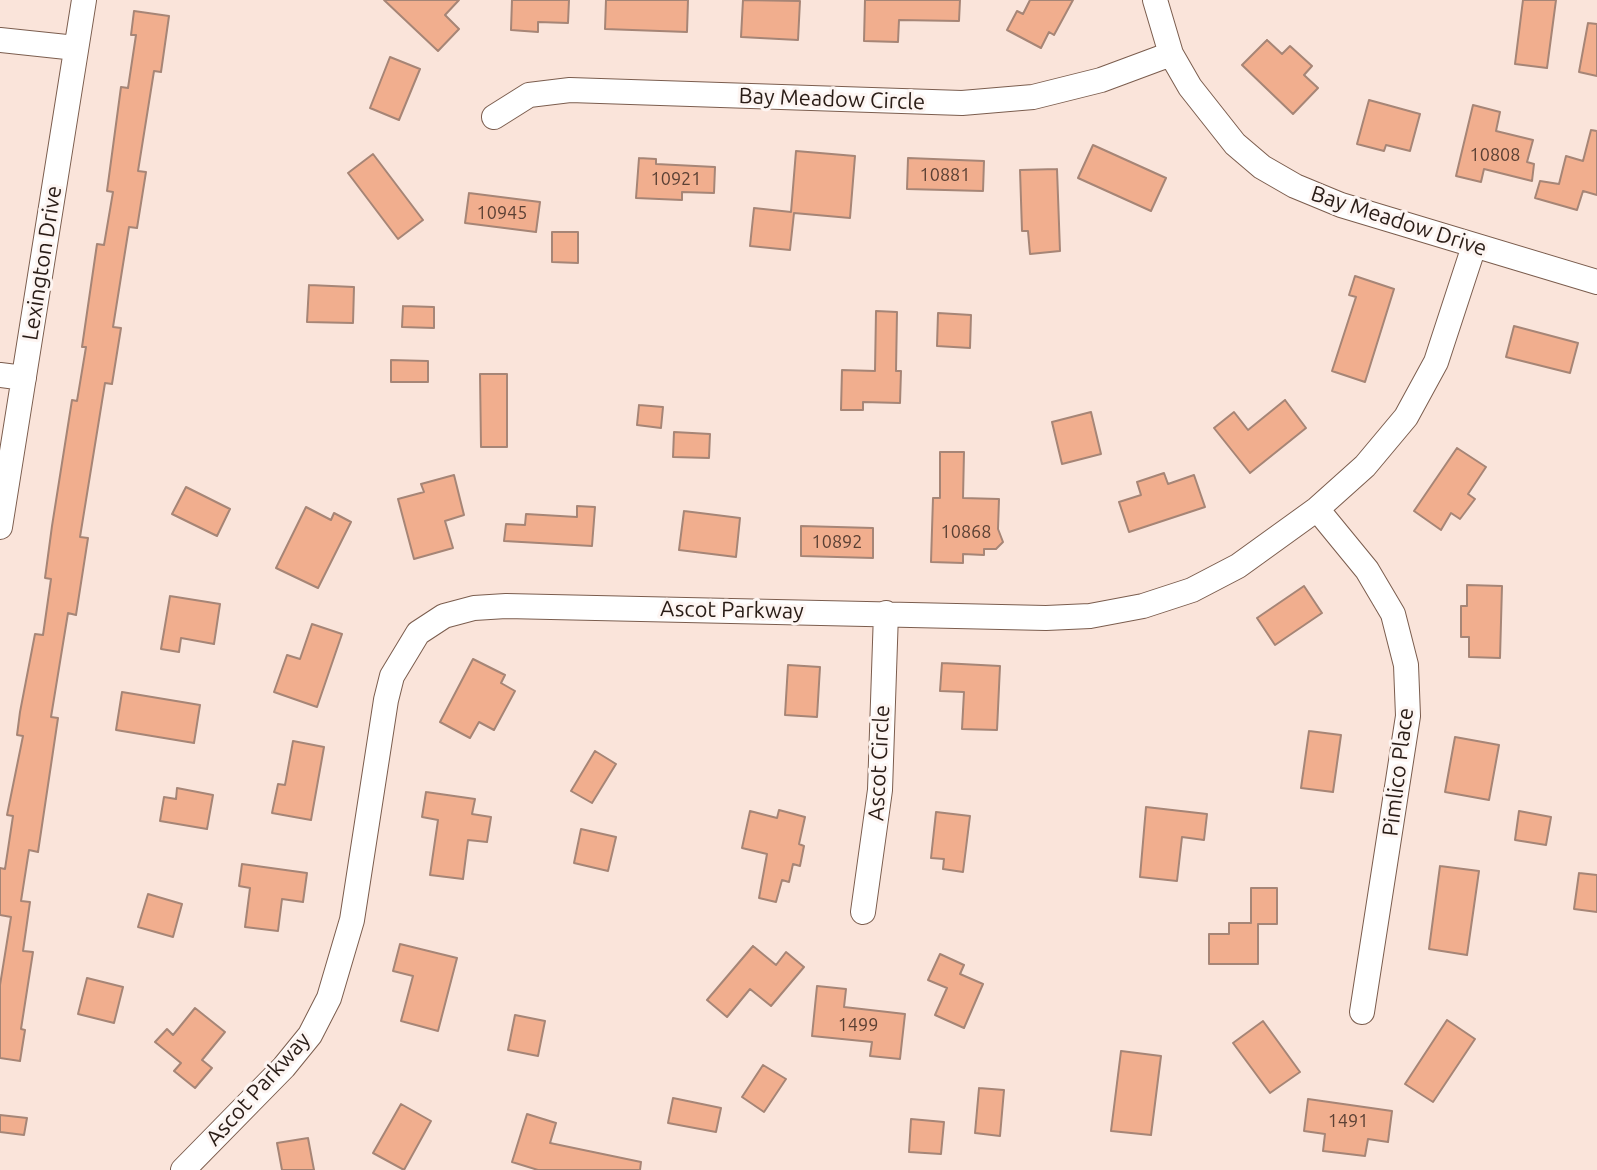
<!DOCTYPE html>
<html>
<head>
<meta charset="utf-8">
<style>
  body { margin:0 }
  canvas { display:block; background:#fae4da }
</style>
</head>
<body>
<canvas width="1597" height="1170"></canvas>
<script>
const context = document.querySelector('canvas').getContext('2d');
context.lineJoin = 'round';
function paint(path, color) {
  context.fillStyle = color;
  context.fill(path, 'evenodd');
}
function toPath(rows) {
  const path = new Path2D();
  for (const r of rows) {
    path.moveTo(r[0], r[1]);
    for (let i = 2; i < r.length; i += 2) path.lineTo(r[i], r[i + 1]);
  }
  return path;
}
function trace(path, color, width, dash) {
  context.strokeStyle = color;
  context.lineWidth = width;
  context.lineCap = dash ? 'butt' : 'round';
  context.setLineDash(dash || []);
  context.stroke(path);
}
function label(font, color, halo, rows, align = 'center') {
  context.font = font + ' Ubuntu,sans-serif';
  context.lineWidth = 6;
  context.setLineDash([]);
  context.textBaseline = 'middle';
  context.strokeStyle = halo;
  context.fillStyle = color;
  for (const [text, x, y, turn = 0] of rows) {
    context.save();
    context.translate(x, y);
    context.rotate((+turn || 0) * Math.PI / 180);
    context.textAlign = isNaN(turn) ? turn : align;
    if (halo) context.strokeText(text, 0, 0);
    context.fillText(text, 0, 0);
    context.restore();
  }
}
const building = toPath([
  [384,0,459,0,445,15,459,29,438,51,384,0],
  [512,0,569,0,568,23,538,22,538,32,511,30,512,0],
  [606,0,688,0,687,32,605,29,606,0],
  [743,0,800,1,798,40,741,37,743,0],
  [865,0,960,0,959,21,899,20,898,42,864,41,865,0],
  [1030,0,1073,0,1054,35,1049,32,1041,48,1007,30,1017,11,1023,14,1030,0],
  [1523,0,1556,0,1547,68,1515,64,1523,0],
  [134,11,169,16,161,72,154,71,138,171,146,172,137,228,129,227,113,327,121,328,112,384,105,383,80,537,88,538,76,615,68,613,51,717,58,718,38,852,29,850,21,901,30,902,23,951,33,952,21,1029,25,1030,20,1061,0,1058,0,985,11,917,0,915,0,868,5,869,13,816,7,815,23,736,17,735,20,712,35,634,43,635,51,579,45,578,52,526,72,400,77,401,86,347,82,347,97,244,104,245,113,192,107,191,121,87,128,88,136,35,131,35,134,11],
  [1588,23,1597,24,1597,76,1579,72,1588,23],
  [1267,40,1282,54,1290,46,1312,66,1304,75,1318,88,1293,114,1242,65,1267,40],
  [390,57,420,69,399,120,370,108,390,57],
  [1369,100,1420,114,1410,151,1386,145,1384,151,1357,144,1369,100],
  [1473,105,1500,112,1496,131,1533,140,1527,162,1534,164,1532,181,1484,169,1481,182,1456,176,1473,105],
  [1591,130,1597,131,1597,195,1583,191,1577,210,1535,198,1540,181,1559,184,1566,156,1583,161,1591,130],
  [1093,145,1166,178,1151,211,1078,178,1093,145],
  [796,151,855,156,850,218,794,213,790,250,750,246,754,208,791,212,796,151],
  [373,154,423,220,398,239,348,173,373,154],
  [639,158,656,159,656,164,715,167,714,193,682,192,682,200,636,198,639,158],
  [908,158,984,161,983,191,907,189,908,158],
  [1057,169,1060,251,1030,254,1028,231,1022,231,1020,170,1057,169],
  [469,193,540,202,536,232,465,223,469,193],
  [552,232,578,232,578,263,552,262,552,232],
  [1355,276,1394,289,1365,382,1332,371,1356,297,1349,295,1355,276],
  [309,285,354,287,353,323,307,322,309,285],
  [403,306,434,307,434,328,402,327,403,306],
  [876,311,897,312,896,371,901,371,900,403,863,402,863,410,841,410,842,370,875,371,876,311],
  [938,313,971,315,970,348,937,346,938,313],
  [1514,326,1578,343,1570,373,1506,357,1514,326],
  [391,360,428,361,428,382,391,382,391,360],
  [480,374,507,374,507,447,481,447,480,374],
  [1285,400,1306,428,1250,473,1214,428,1234,412,1248,430,1285,400],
  [639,405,663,407,661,428,637,425,639,405],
  [1091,412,1101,454,1062,464,1052,422,1091,412],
  [674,432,710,434,709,458,673,457,674,432],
  [1457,448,1486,467,1468,494,1475,499,1460,519,1451,513,1441,530,1414,511,1457,448],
  [940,452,964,452,963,498,999,499,998,529,1003,542,996,549,984,549,984,555,963,554,963,563,931,562,933,498,940,498,940,452],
  [1164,473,1168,484,1194,475,1205,507,1129,532,1119,502,1141,495,1137,482,1164,473],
  [454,475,464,515,445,521,453,548,414,559,398,499,424,492,421,484,454,475],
  [186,487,230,509,217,536,172,514,186,487],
  [577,506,595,507,592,546,504,541,506,524,525,525,526,514,577,517,577,506],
  [306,507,331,520,334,513,351,522,318,588,276,568,306,507],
  [684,511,740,518,736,557,679,550,684,511],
  [801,526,873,528,873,558,801,556,801,526],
  [1467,585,1502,586,1500,658,1469,657,1469,637,1461,637,1461,606,1467,606,1467,585],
  [1304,586,1322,613,1275,645,1257,618,1304,586],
  [170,596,220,604,214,644,181,638,179,652,161,649,170,596],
  [312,624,342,634,317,707,274,692,287,655,300,659,312,624],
  [473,659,505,675,501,683,515,691,494,730,479,722,470,738,440,722,473,659],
  [942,663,1000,666,997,730,962,729,964,692,940,691,942,663],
  [788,665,820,667,817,717,785,715,788,665],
  [122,692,200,705,194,743,116,730,122,692],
  [1309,731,1341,735,1333,792,1301,788,1309,731],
  [1455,737,1499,745,1489,800,1445,792,1455,737],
  [293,741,324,747,311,820,272,813,278,784,285,785,293,741],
  [595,751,616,764,592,803,571,791,595,751],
  [177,788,213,795,207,829,160,821,164,797,176,799,177,788],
  [426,792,475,799,472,814,491,817,487,842,468,840,463,879,430,875,438,820,422,817,426,792],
  [1146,807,1207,814,1204,840,1182,837,1177,881,1140,877,1146,807],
  [779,810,805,817,799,844,804,846,800,866,793,864,789,882,782,880,776,902,759,898,767,854,742,848,750,811,777,818,779,810],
  [1519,811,1551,817,1546,845,1515,840,1519,811],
  [936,812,970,816,963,872,943,869,944,859,931,858,936,812],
  [581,829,616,837,608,871,574,863,581,829],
  [242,864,307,873,303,902,282,899,278,931,245,927,250,888,239,886,242,864],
  [1440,866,1479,871,1467,955,1429,949,1440,866],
  [1579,873,1597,875,1597,912,1574,909,1579,873],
  [1251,888,1277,888,1277,924,1258,924,1258,964,1209,964,1209,934,1229,934,1229,923,1251,923,1251,888],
  [148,894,182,904,173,937,138,927,148,894],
  [400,944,457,958,438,1031,401,1021,413,976,393,971,400,944],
  [753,946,776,965,786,952,804,967,771,1006,750,989,727,1017,707,1000,753,946],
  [940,954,964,965,960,974,983,984,964,1028,935,1015,947,988,928,980,940,954],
  [87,978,123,987,114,1023,78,1014,87,978],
  [817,986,846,989,844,1007,905,1014,900,1059,870,1056,872,1042,812,1036,817,986],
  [195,1008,225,1032,202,1060,212,1068,195,1088,174,1071,181,1063,155,1042,167,1029,173,1035,195,1008],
  [515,1015,545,1021,538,1056,508,1050,515,1015],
  [1447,1020,1475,1039,1433,1102,1405,1084,1447,1020],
  [1263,1021,1300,1072,1270,1093,1233,1043,1263,1021],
  [1121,1051,1161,1056,1151,1135,1111,1131,1121,1051],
  [763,1065,786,1079,764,1112,742,1097,763,1065],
  [979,1088,1004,1090,1000,1136,975,1133,979,1088],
  [673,1098,721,1108,716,1132,668,1123,673,1098],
  [1308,1099,1392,1111,1388,1142,1368,1139,1365,1156,1323,1151,1325,1134,1304,1131,1308,1099],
  [401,1104,431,1121,404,1170,373,1153,401,1104],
  [527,1114,556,1123,550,1143,641,1162,640,1170,538,1170,512,1162,527,1114],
  [0,1115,27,1118,24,1135,0,1132,0,1115],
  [911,1119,944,1122,941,1154,909,1152,911,1119],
  [308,1138,314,1170,282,1170,277,1143,308,1138]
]);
paint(building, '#f1ae8e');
trace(building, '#a68576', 2);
const minor = toPath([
  [1155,0,1171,54,1190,87,1235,144,1262,167,1295,186,1341,205,1597,282],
  [0,40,76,48],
  [494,117,529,95,570,90,962,103,1033,97,1101,80,1171,54],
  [0,375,24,378],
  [1317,509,1367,570,1393,614,1406,665,1408,716,1362,1012],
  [0,527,84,0],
  [863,912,880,790,886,613],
  [183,1170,284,1067,310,1035,329,998,352,920,386,700,392,676,418,633,444,616,474,608,506,606,1046,618,1090,616,1143,606,1192,590,1238,566,1317,509,1365,466,1406,417,1436,362,1474,246]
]);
trace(minor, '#7b5d4e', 26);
trace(minor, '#fff', 24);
label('18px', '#5b4034', null, [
  ["10808",1495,155],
  ["10881",945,175],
  ["10921",676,179],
  ["10945",502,213],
  ["10868",966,532],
  ["10892",837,542],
  ["1499",858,1025],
  ["1491",1348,1121]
]);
label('22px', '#291c16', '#fdf5f2', [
  ["Bay Meadow Circle",832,99,2],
  ["Bay Meadow Drive",1399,221,18],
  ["Lexington Drive",42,263,-81],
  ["Ascot Parkway",732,610,1],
  ["Ascot Circle",879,763,-87],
  ["Pimlico Place",1398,772,-83],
  ["Ascot Parkway",258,1089,-48]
]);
</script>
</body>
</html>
